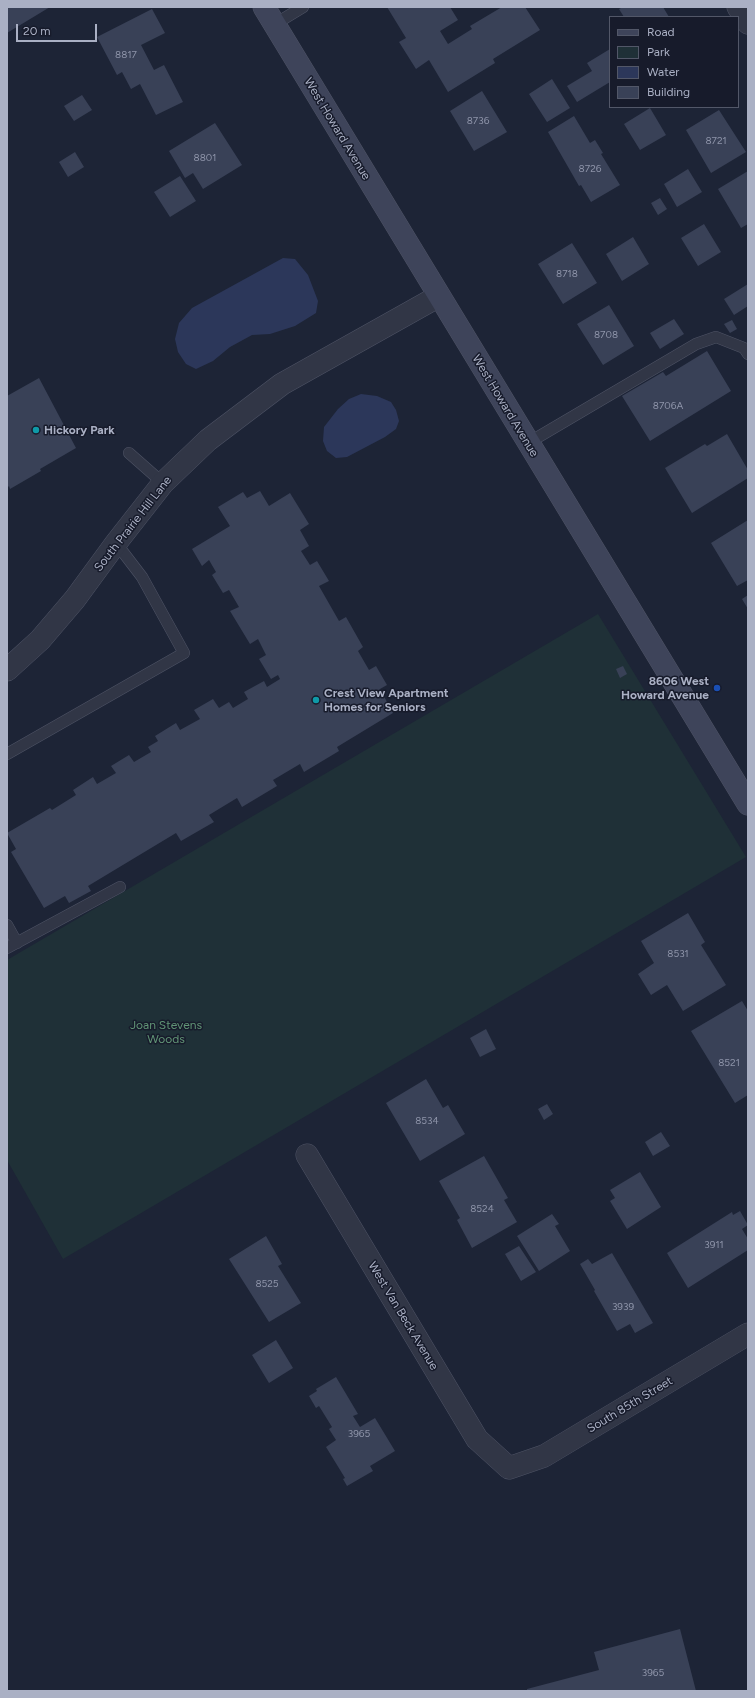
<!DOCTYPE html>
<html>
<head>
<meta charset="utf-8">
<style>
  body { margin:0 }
  #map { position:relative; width:755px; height:1698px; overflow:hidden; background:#1d2436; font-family:Figtree,sans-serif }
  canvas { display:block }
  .frame { position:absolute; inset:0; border:8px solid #aab0c4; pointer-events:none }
  .legend { position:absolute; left:609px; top:16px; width:130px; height:92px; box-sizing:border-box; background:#171b2b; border:1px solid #525768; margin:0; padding:5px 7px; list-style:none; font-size:12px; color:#aab0c4 }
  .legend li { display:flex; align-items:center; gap:8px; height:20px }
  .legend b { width:20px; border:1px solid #525768 }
  .scale { position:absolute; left:16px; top:24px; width:81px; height:18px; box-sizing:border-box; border:2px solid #aab0c4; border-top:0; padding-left:5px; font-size:12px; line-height:14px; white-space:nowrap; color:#aab0c4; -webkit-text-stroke:3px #171b2b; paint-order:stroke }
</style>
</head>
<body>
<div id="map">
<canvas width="755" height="1698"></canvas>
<div class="frame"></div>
<ul class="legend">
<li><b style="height:5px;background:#3e445a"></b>Road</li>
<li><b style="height:11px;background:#1f3037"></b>Park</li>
<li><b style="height:11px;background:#2c375a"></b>Water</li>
<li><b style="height:11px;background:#394157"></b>Building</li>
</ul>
<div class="scale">20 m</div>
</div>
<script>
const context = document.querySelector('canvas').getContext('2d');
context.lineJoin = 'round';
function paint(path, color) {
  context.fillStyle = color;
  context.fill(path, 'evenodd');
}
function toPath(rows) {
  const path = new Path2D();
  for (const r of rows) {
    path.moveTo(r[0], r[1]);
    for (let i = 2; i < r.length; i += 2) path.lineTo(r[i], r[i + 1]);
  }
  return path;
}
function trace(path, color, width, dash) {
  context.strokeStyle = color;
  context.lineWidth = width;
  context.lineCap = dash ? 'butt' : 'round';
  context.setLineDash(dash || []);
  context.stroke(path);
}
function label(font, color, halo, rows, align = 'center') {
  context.font = font + ' Figtree,sans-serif';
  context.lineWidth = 3;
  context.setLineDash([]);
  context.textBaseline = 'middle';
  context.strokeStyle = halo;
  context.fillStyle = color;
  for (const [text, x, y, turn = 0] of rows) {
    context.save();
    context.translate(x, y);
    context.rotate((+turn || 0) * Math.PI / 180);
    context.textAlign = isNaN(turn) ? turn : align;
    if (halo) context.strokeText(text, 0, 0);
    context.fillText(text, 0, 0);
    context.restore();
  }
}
paint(toPath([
  [598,614,746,857,63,1259,7,1160,7,960]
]), '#1f3037');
paint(toPath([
  [283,258,295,259,308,275,318,301,316,313,295,326,270,334,252,335,230,347,213,361,196,369,186,364,178,352,175,339,179,323,192,308],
  [361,394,377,396,391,402,396,410,399,421,396,429,385,437,347,457,336,458,327,451,323,441,324,427,338,409,349,399]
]), '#2c375a');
paint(toPath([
  [7,7,50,7,7,33],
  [387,7,450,7,458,20,440,31,448,44,472,29,470,26,502,7,525,7,540,30,493,59,495,63,448,92,429,60,416,69,399,42,406,38],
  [623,7,663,7,669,17,624,17,619,9],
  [152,9,165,33,141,45,154,70,164,65,183,102,156,115,140,84,131,89,122,72,117,75,97,37],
  [610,49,610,82,577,102,567,86,592,71,587,63],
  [552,79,570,108,547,122,529,94],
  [482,91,507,132,474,151,450,111],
  [82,95,92,110,74,121,64,106],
  [650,108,666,135,640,150,624,124],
  [719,110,746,152,711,173,686,130],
  [574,116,590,143,595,140,603,153,601,154,620,185,591,202,581,185,579,186,548,132],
  [215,123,242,165,203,189,193,173,185,178,169,151],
  [75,152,84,167,68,177,59,162],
  [688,169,702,192,677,207,664,184],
  [748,171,748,224,741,228,718,189],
  [180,176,196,201,170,217,154,192],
  [660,198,667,209,658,215,651,203],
  [704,224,721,252,698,266,681,238],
  [633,237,649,264,622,281,606,254],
  [572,243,597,283,563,304,538,264],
  [748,284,748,306,734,315,724,299],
  [609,305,634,346,603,365,577,324],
  [674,319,684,334,660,349,650,333],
  [732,320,737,329,730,333,724,324],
  [707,351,731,391,650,441,622,396,663,372,666,376],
  [39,378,76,448,40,469,41,471,10,489,9,486,7,488,7,396],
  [727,434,748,470,748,478,692,513,665,468,705,444,707,446],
  [260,491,269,506,290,493,309,524,300,530,309,546,301,551,310,565,317,561,329,581,319,586,339,621,346,617,363,647,358,651,369,670,376,666,387,685,380,689,393,713,337,747,339,751,304,772,300,764,273,780,277,786,242,807,237,798,209,815,214,822,181,841,176,833,88,886,91,891,69,903,65,896,44,908,11,852,16,849,7,833,50,808,52,810,76,795,73,790,93,777,97,784,116,773,111,766,129,755,134,762,151,752,148,747,158,741,155,736,176,723,180,730,200,719,194,710,213,699,219,708,229,702,233,708,248,699,244,692,264,681,267,687,280,679,278,675,271,679,259,659,266,655,258,639,250,644,230,611,239,607,229,590,223,593,212,575,216,572,209,560,202,566,192,549,230,526,218,507,243,492,247,498],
  [748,520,748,580,737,586,711,543],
  [748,595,748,609,742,599],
  [623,666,627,674,620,678,616,669],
  [688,913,705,942,701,945,726,985,683,1011,667,985,651,995,638,974,654,963,641,941],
  [742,1001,748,1011,748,1095,735,1103,691,1031],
  [486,1029,496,1049,480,1057,470,1038],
  [426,1079,443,1108,448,1105,465,1134,420,1161,386,1103],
  [547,1104,553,1114,544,1120,538,1109],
  [661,1132,670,1146,653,1156,645,1142],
  [484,1156,508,1198,504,1200,517,1222,472,1248,457,1220,460,1218,439,1181],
  [640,1172,661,1207,627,1229,610,1201,615,1198,610,1190],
  [740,1211,748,1225,742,1229,748,1239,748,1250,688,1288,667,1253,732,1212,733,1215],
  [552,1214,559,1224,555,1226,570,1251,539,1271,517,1236],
  [266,1236,282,1264,278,1266,301,1303,269,1322,229,1259],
  [519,1246,536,1272,521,1281,505,1254],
  [612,1253,653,1323,635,1333,630,1324,617,1331,594,1291,595,1290,580,1264,588,1259,592,1264],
  [276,1340,293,1368,269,1383,252,1355],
  [336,1377,358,1414,353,1416,360,1427,375,1418,395,1451,370,1466,373,1471,347,1486,343,1479,345,1478,326,1447,336,1440,329,1429,332,1427,319,1406,316,1408,309,1396,317,1391,316,1389],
  [680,1629,696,1691,527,1691,527,1689,599,1670,594,1652]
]), '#394157');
const lane = toPath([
  [275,24,303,7],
  [528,443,696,344,716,337,744,348,748,354],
  [129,453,163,483],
  [7,754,184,653,142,577,116,543],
  [7,925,17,943],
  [7,948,120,887]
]);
const street = toPath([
  [738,7,748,23],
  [7,670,40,640,75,599,116,543,163,483,208,440,282,384,439,296],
  [307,1155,477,1439,509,1468,544,1456,748,1334]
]);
const secondary = toPath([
  [264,7,748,804]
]);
trace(lane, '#4e5365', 12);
trace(street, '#4e5365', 23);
trace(secondary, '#4e5365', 23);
trace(lane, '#313646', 11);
trace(street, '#313646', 22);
trace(secondary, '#3e445a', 22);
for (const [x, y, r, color] of [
  [36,430,4,"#0f9aa8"],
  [717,688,4,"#1a4fb4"],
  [316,700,4,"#0f9aa8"]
]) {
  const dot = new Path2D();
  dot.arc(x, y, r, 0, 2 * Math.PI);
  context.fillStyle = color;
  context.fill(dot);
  trace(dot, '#171b2b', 1.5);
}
label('10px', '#8e94a9', null, [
  ["8817",126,55],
  ["8736",478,121],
  ["8721",716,141],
  ["8801",205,158],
  ["8726",590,169],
  ["8718",567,274],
  ["8708",606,335],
  ["8706A",668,406],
  ["8531",678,954],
  ["8521",729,1063],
  ["8534",427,1121],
  ["8524",482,1209],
  ["3911",714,1245],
  ["8525",267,1284],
  ["3939",623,1307],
  ["3965",359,1434],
  ["3965",653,1673]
]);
label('12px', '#aab0c4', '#171b2b', [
  ["West Howard Avenue",337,129,59],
  ["West Howard Avenue",505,406,59],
  ["South Prairie Hill Lane",133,524,-52],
  ["West Van Beck Avenue",403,1316,59],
  ["South 85th Street",630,1405,-31]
]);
label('bold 12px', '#aab0c4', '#171b2b', [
  ["Hickory Park",44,430],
  ["8606 West",709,681,"right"],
  ["Howard Avenue",709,695,"right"],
  ["Crest View Apartment",324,693],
  ["Homes for Seniors",324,707]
], 'left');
label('12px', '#619576', '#171b2b', [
  ["Joan Stevens",166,1025],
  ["Woods",166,1039]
]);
</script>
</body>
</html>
